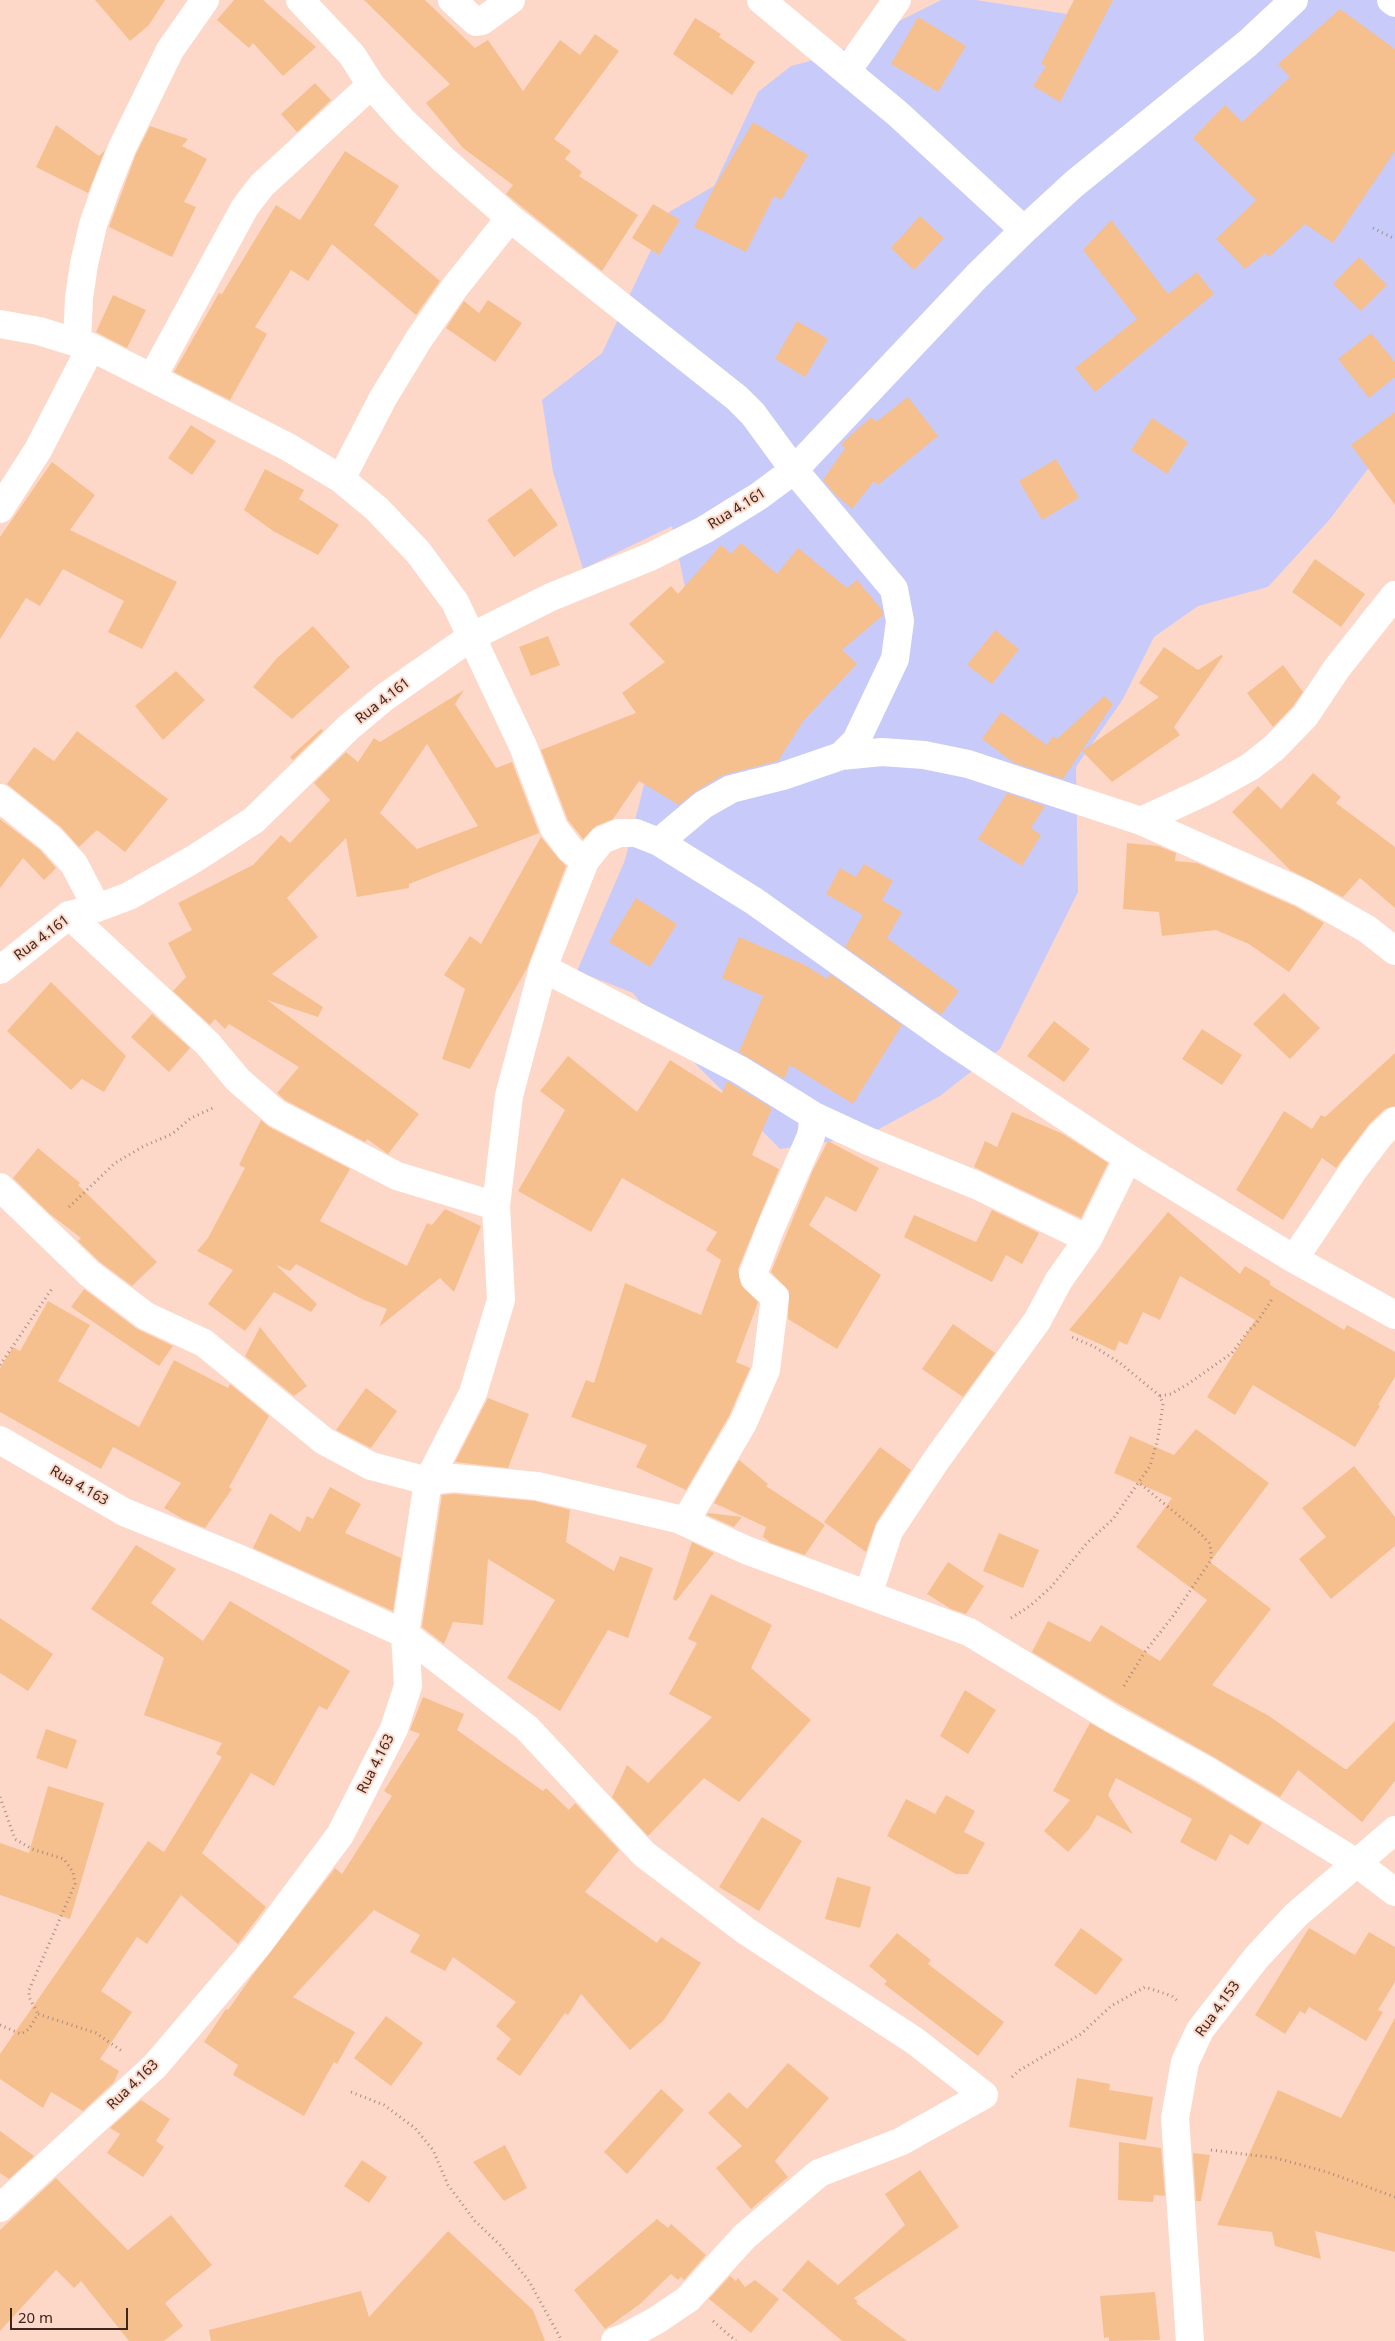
<!DOCTYPE html>
<html>
<head>
<meta charset="utf-8">
<style>
  body { margin:0 }
  #map { position:relative; width:1395px; height:2341px; overflow:hidden; background:#fdd8c9; font-family:"Noto Sans",sans-serif }
  canvas { display:block }
  .scale { position:absolute; left:10px; top:2308px; width:118px; height:22px; box-sizing:border-box; border:2px solid #3c261d; border-top:0; padding-left:6px; font-size:15px; line-height:18px; white-space:nowrap; color:#3c261d; -webkit-text-stroke:4px #fdd8c9; paint-order:stroke }
</style>
</head>
<body>
<div id="map">
<canvas width="1395" height="2341"></canvas>
<div class="scale">20 m</div>
</div>
<script>
const context = document.querySelector('canvas').getContext('2d');
context.lineJoin = 'round';
function paint(path, color) {
  context.fillStyle = color;
  context.fill(path, 'evenodd');
}
function toPath(rows) {
  const path = new Path2D();
  for (const r of rows) {
    path.moveTo(r[0], r[1]);
    for (let i = 2; i < r.length; i += 2) path.lineTo(r[i], r[i + 1]);
  }
  return path;
}
function trace(path, color, width, dash) {
  context.strokeStyle = color;
  context.lineWidth = width;
  context.lineCap = dash ? 'butt' : 'round';
  context.setLineDash(dash || []);
  context.stroke(path);
}
function label(font, color, halo, rows, align = 'center') {
  context.font = font + ' "Noto Sans",sans-serif';
  context.lineWidth = 4;
  context.setLineDash([]);
  context.textBaseline = 'middle';
  context.strokeStyle = halo;
  context.fillStyle = color;
  for (const [text, x, y, turn = 0] of rows) {
    context.save();
    context.translate(x, y);
    context.rotate((+turn || 0) * Math.PI / 180);
    context.textAlign = isNaN(turn) ? turn : align;
    if (halo) context.strokeText(text, 0, 0);
    context.fillText(text, 0, 0);
    context.restore();
  }
}
paint(toPath([
  [941,0,976,0,1067,14,1087,0,1395,0,1395,433,1330,519,1268,587,1198,606,1154,637,1123,699,1076,767,1078,892,1000,1049,940,1096,866,1136,780,1149,666,1034,633,993,577,971,625,860,689,606,672,526,583,569,553,472,542,400,602,353,669,212,714,186,758,92,791,66,832,55]
]), '#c8cbf9');
paint(toPath([
  [95,0,165,0,149,25,130,41],
  [234,0,263,0,316,47,283,76,253,43,249,48,217,20],
  [364,0,425,0,475,48,488,40,523,91,560,40,580,55,595,34,619,51,554,139,571,151,565,159,582,172,579,176,638,215,602,271,506,194,513,185,463,148,426,103,450,84],
  [1074,0,1113,0,1060,102,1033,86,1046,66,1041,64],
  [1340,9,1395,49,1395,151,1333,243,1305,224,1269,257,1265,253,1245,269,1216,239,1256,200,1193,138,1225,105,1242,122,1290,77,1278,64],
  [918,17,966,46,938,92,891,64],
  [695,18,721,34,719,37,755,62,732,95,673,54],
  [315,83,331,100,297,132,281,114],
  [753,122,808,155,781,200,774,196,746,252,694,227,711,193],
  [56,125,99,156,105,150,88,193,36,167],
  [150,126,188,139,182,146,207,159,184,202,196,207,172,257,109,227,136,154],
  [345,151,399,186,374,225,440,281,416,315,332,244,308,281,291,270,255,327,267,334,230,400,174,372,219,293,222,294,276,205,300,220],
  [653,204,680,220,659,255,632,238],
  [920,216,944,238,914,270,891,248],
  [1111,220,1168,294,1197,272,1214,294,1095,392,1075,368,1137,319,1083,250],
  [1359,257,1387,285,1361,311,1333,284],
  [113,295,146,310,127,348,96,332],
  [488,300,522,323,495,362,446,328,464,301,479,313],
  [797,321,828,339,805,377,775,359],
  [1371,333,1395,362,1395,377,1369,398,1338,359],
  [908,397,938,436,878,485,874,481,852,509,835,494,823,480,845,448,841,444,871,417,876,422],
  [1395,412,1395,505,1351,445],
  [1152,418,1188,442,1167,474,1131,450],
  [191,425,216,441,192,475,168,458],
  [1056,459,1079,498,1042,520,1019,481],
  [52,462,95,495,70,530,177,582,142,649,108,632,124,601,63,569,40,606,26,598,0,639,0,537],
  [265,469,304,490,299,499,339,525,318,555,273,531,244,510],
  [531,488,558,525,514,557,487,520],
  [741,543,777,574,798,548,847,588,857,580,882,610,883,615,842,650,857,664,804,720,778,761,723,775,695,792,679,805,639,781,613,819,596,826,583,839,568,820,541,750,636,713,622,693,665,662,629,624,671,586,678,594,721,545,731,554],
  [1315,559,1365,594,1341,627,1292,592],
  [313,626,350,667,292,719,253,687,277,658],
  [995,630,1019,649,992,684,967,665],
  [548,636,560,665,531,676,519,647],
  [1164,647,1198,670,1221,655,1223,656,1174,727,1180,735,1112,782,1082,751,1159,697,1139,683],
  [1283,665,1303,692,1293,706,1273,727,1247,693],
  [176,671,205,700,163,740,135,706],
  [464,690,455,704,496,768,512,762,539,833,409,884,409,888,357,897,346,838,287,898,318,937,272,974,323,1007,318,1017,267,1000,419,1114,388,1154,367,1139,365,1142,285,1100,277,1093,299,1067,229,1024,225,1029,215,1019,210,1025,173,991,186,977,168,943,192,930,178,903,253,865,281,835,290,843,330,800,314,783,346,752,358,762,374,738,380,742],
  [427,744,478,826,417,849,380,813],
  [1104,696,1113,704,1063,779,1014,763,982,739,1001,712,1047,745,1053,736,1057,739],
  [321,729,323,731,293,760,290,757],
  [77,731,168,799,125,852,97,830,79,847,61,827,7,784,34,747,54,761],
  [1313,773,1341,797,1336,803,1395,847,1395,908,1360,878,1343,897,1290,870,1232,812,1258,786,1281,809],
  [1007,793,1045,806,1031,828,1041,835,1022,866,978,839],
  [0,819,40,850,56,868,44,880,23,858,0,888],
  [541,837,558,858,566,866,527,968,470,1069,442,1059,465,989,444,975,470,936,481,944],
  [1127,843,1158,846,1176,853,1175,861,1197,863,1296,907,1324,923,1289,972,1249,944,1216,930,1162,936,1159,912,1123,909],
  [864,864,893,881,882,900,902,912,887,938,959,991,941,1015,845,947,863,915,826,894,840,868,856,877],
  [636,898,677,924,650,967,609,942],
  [739,937,805,965,827,979,830,974,902,1025,853,1104,790,1065,784,1079,739,1052,763,996,722,978],
  [51,982,126,1056,104,1092,82,1079,71,1090,7,1031],
  [1284,993,1320,1028,1290,1059,1253,1024],
  [152,1014,190,1048,169,1072,131,1037],
  [1054,1021,1090,1049,1064,1082,1027,1056],
  [1202,1029,1242,1055,1222,1085,1182,1059],
  [1395,1053,1395,1106,1385,1109,1370,1123,1336,1168,1322,1158,1283,1220,1236,1190,1284,1111,1312,1129,1321,1115,1325,1117],
  [568,1056,637,1112,670,1060,722,1093,727,1081,772,1108,752,1155,779,1169,738,1269,741,1285,758,1302,736,1362,750,1368,729,1416,686,1490,636,1467,647,1445,571,1417,586,1380,594,1383,625,1283,701,1315,721,1260,706,1250,717,1232,622,1178,591,1232,518,1191,565,1110,540,1091],
  [1012,1112,1063,1134,1108,1163,1081,1218,974,1167,985,1141,997,1147],
  [261,1120,269,1127,350,1169,320,1221,407,1266,427,1223,432,1225,445,1209,481,1226,454,1292,440,1278,379,1327,387,1309,364,1300,296,1264,290,1271,276,1265,317,1304,311,1312,274,1292,245,1331,208,1304,233,1270,197,1251,208,1238,245,1168,239,1165],
  [828,1141,879,1168,856,1212,826,1196,809,1225,881,1275,837,1349,788,1319,789,1291,771,1272,813,1170],
  [38,1148,80,1183,78,1185,157,1262,132,1286,100,1262,78,1241,81,1238,50,1214,13,1178],
  [992,1210,1039,1233,1022,1264,1006,1255,992,1282,904,1237,914,1215,976,1242],
  [1168,1212,1240,1274,1245,1266,1270,1281,1270,1285,1344,1330,1347,1325,1395,1352,1395,1377,1378,1405,1380,1406,1355,1447,1253,1385,1235,1415,1207,1397,1255,1320,1180,1276,1160,1320,1143,1312,1127,1345,1119,1341,1115,1351,1069,1330],
  [84,1289,137,1329,173,1346,159,1366,71,1307],
  [48,1301,90,1325,58,1381,139,1427,174,1360,228,1388,230,1384,269,1416,229,1487,232,1489,205,1528,183,1519,164,1508,181,1483,113,1447,101,1469,0,1412,0,1368,13,1347,20,1351],
  [953,1324,995,1353,963,1397,922,1369],
  [260,1327,307,1386,294,1396,245,1356],
  [366,1388,397,1411,371,1448,336,1430],
  [488,1398,529,1414,508,1468,455,1462],
  [1196,1429,1269,1483,1210,1562,1271,1609,1212,1685,1269,1716,1345,1769,1347,1769,1395,1721,1395,1781,1362,1822,1298,1770,1280,1797,1214,1757,1121,1705,1032,1652,1048,1621,1090,1642,1101,1625,1160,1661,1207,1600,1136,1547,1172,1498,1114,1473,1130,1436,1174,1455],
  [880,1447,911,1470,876,1523,866,1552,824,1522],
  [739,1460,768,1484,766,1486,825,1525,805,1555,771,1543,763,1537,766,1527,714,1503],
  [1354,1466,1395,1517,1395,1546,1331,1599,1299,1559,1326,1537,1302,1508],
  [330,1487,361,1504,345,1533,401,1558,393,1611,253,1548,270,1513,300,1532,307,1516,313,1519],
  [454,1494,534,1501,570,1510,566,1542,614,1571,620,1556,653,1568,628,1638,608,1630,560,1711,507,1678,555,1600,488,1559,483,1625,453,1622,444,1644,422,1627,442,1495],
  [708,1513,742,1517,734,1527,707,1515],
  [999,1533,1039,1550,1023,1588,983,1571],
  [692,1542,714,1553,676,1601,673,1599],
  [136,1545,176,1569,151,1603,203,1641,230,1601,350,1671,327,1710,319,1706,274,1786,251,1773,202,1853,266,1907,238,1944,181,1895,147,1944,137,1937,101,1991,132,2012,100,2059,119,2071,114,2082,83,2111,51,2092,43,2108,0,2079,0,2054,148,1841,164,1852,222,1757,216,1754,222,1743,144,1715,164,1658,91,1609],
  [948,1562,984,1586,966,1614,951,1609,927,1594],
  [711,1594,772,1625,751,1668,811,1720,739,1802,704,1778,648,1836,612,1797,627,1765,648,1783,712,1717,669,1694,697,1643,688,1639],
  [0,1618,53,1654,28,1691,0,1673],
  [965,1690,996,1710,968,1754,940,1736],
  [423,1697,464,1714,457,1730,543,1791,546,1788,569,1810,575,1803,619,1850,585,1892,657,1943,661,1937,701,1963,664,2020,630,2050,581,1994,568,2015,565,2013,520,2076,496,2059,511,2039,496,2026,516,2002,453,1957,445,1971,410,1952,420,1935,374,1910,293,1997,355,2032,337,2064,334,2062,304,2116,233,2075,238,2065,204,2042,226,2009,228,2010,252,1976,333,1871,335,1868,342,1874,392,1796,384,1791,420,1734,410,1730],
  [1090,1723,1198,1784,1262,1823,1248,1845,1230,1834,1216,1861,1180,1842,1192,1819,1116,1778,1108,1795,1133,1834,1097,1815,1089,1829,1068,1852,1044,1831,1070,1800,1053,1791],
  [46,1729,77,1740,67,1769,36,1758],
  [48,1786,104,1803,70,1919,0,1895,0,1843,29,1853],
  [946,1795,975,1811,964,1832,985,1843,968,1874,956,1874,887,1836,906,1799,935,1814],
  [762,1817,802,1841,759,1911,719,1887],
  [837,1877,871,1887,860,1928,825,1919],
  [1081,1928,1123,1959,1096,1995,1054,1965],
  [1309,1928,1355,1955,1369,1932,1395,1947,1395,1982,1378,2010,1383,2012,1366,2041,1309,2007,1305,2014,1300,2011,1285,2034,1255,2015],
  [897,1933,931,1960,928,1964,1004,2022,978,2056,884,1984,887,1981,869,1966],
  [386,2016,423,2043,391,2086,354,2058],
  [1395,2018,1395,2252,1315,2231,1321,2259,1275,2246,1272,2232,1217,2225,1278,2090,1341,2118],
  [788,2063,829,2098,775,2161,788,2177,751,2209,716,2168,742,2146,708,2113,729,2092,747,2109],
  [1077,2078,1110,2084,1109,2090,1153,2097,1146,2140,1069,2127],
  [661,2089,684,2110,627,2174,604,2152],
  [141,2100,170,2119,156,2141,164,2147,143,2177,107,2153,120,2134,110,2128],
  [0,2131,34,2156,9,2179,0,2173],
  [1119,2142,1161,2148,1165,2196,1154,2195,1153,2202,1118,2200],
  [505,2145,527,2188,504,2201,473,2162],
  [1193,2153,1210,2155,1201,2201,1196,2201],
  [362,2160,387,2177,369,2203,344,2186],
  [920,2170,959,2227,854,2298,858,2302,856,2303,907,2341,842,2341,782,2290,808,2260,838,2285,905,2225,885,2194],
  [56,2178,128,2250,171,2215,212,2265,165,2303,183,2326,164,2341,129,2341,81,2281,74,2288,56,2270,0,2331,0,2230],
  [657,2219,668,2228,671,2224,706,2255,684,2280,681,2277,678,2280,671,2274,640,2304,605,2329,574,2290],
  [448,2231,533,2310,545,2341,211,2341,209,2330,361,2291,369,2317],
  [730,2276,736,2281,738,2278,745,2287,755,2280,779,2299,751,2333,709,2299],
  [1155,2292,1160,2340,1109,2341,1109,2337,1104,2338,1100,2296]
]), '#f6bf8e');
trace(toPath([
  [1373,228,1395,239],
  [69,1207,115,1163,144,1146,172,1134,191,1118,215,1107],
  [0,1365,53,1287],
  [1160,1396,1171,1394,1188,1384,1232,1353,1249,1330,1256,1324,1272,1299],
  [1011,1618,1030,1606,1051,1587,1087,1543,1113,1519,1150,1466,1158,1438,1163,1404,1160,1396,1120,1363,1093,1346,1069,1336],
  [1124,1686,1144,1653,1173,1616,1211,1560,1211,1550,1209,1543,1201,1534,1138,1482],
  [0,1797,15,1839,32,1849,64,1859,73,1872,75,1884,29,1990,29,1997,38,2014],
  [0,2025,21,2034,29,2029,38,2014,96,2033,122,2051],
  [1012,2077,1020,2070,1081,2034,1111,2006,1145,1987,1172,1996,1179,2002],
  [351,2092,384,2105,415,2128,433,2150,448,2185,475,2221,500,2245,529,2281,562,2341],
  [1211,2150,1276,2158,1327,2172,1395,2197],
  [713,2321,736,2341]
]), '#a98b7e', 3, [1, 4]);
trace(toPath([
  [300,0,352,55,371,85,405,123,445,161,510,218,737,398,753,414,794,470,894,589,900,621,895,659,856,741,841,756],
  [452,0,476,22,482,21,511,0],
  [761,0,898,114,1024,230],
  [1391,0,1395,3],
  [847,71,897,0],
  [0,324,39,331,91,347,288,447,341,479,377,509,418,552,455,602,523,746,554,828,570,849,585,861],
  [77,342,79,298,84,264,93,225,106,188,122,148,170,50,205,0],
  [152,378,245,207,262,185,371,85],
  [341,479,383,398,419,339,455,287,510,218],
  [0,509,38,450,91,347],
  [0,798,51,839,74,864,97,908],
  [1141,821,1206,791,1250,767,1274,748,1305,716,1337,668,1395,595],
  [659,842,703,805,731,789,783,776,841,756,882,752,924,755,968,764,1141,821,1303,893,1367,929,1395,951],
  [69,915,208,1044,238,1080,276,1113,397,1176,496,1206],
  [543,968,740,1070,814,1116,868,1141,976,1185,1088,1239],
  [0,970,69,915,97,908,129,896,194,859,254,820,349,727,385,697,471,637,551,597,650,557,704,530,759,496,794,470,977,276,1024,230,1074,184,1248,43,1294,0],
  [0,1187,90,1274,146,1316,204,1343,324,1441,371,1466,428,1481,454,1478,537,1486,678,1519,746,1550,969,1632,1113,1719,1206,1770,1358,1864,1395,1892],
  [1294,1259,1355,1168,1381,1134,1395,1121],
  [0,1440,124,1512,240,1559,405,1634,527,1728,644,1854,746,1931,915,2041,984,2095,900,2142,819,2173,744,2237,688,2299,657,2320,624,2338,615,2341],
  [685,1522,743,1423,766,1370,775,1297,755,1279,753,1274,771,1227,811,1136,814,1116],
  [868,1595,889,1531,937,1459,1037,1321,1059,1280,1088,1239,1128,1158],
  [0,2208,155,2066,258,1945,340,1835,394,1729,408,1686,405,1634,428,1481,473,1393,501,1300,496,1206,509,1096,543,968,585,861,602,840,619,833,636,833,659,842,754,901,951,1041,1128,1158,1294,1259,1395,1315],
  [1190,2341,1175,2118,1185,2062,1200,2030,1256,1958,1296,1915,1395,1830]
]), '#fff', 28);
label('14px', '#3c261d', '#fdd8c9', [
  ["Rua 4.161",737,509,-32],
  ["Rua 4.161",383,701,-38],
  ["Rua 4.161",42,938,-37],
  ["Rua 4.163",79,1486,30],
  ["Rua 4.163",376,1764,-63],
  ["Rua 4.153",1218,2009,-54],
  ["Rua 4.163",133,2085,-44]
]);
</script>
</body>
</html>
